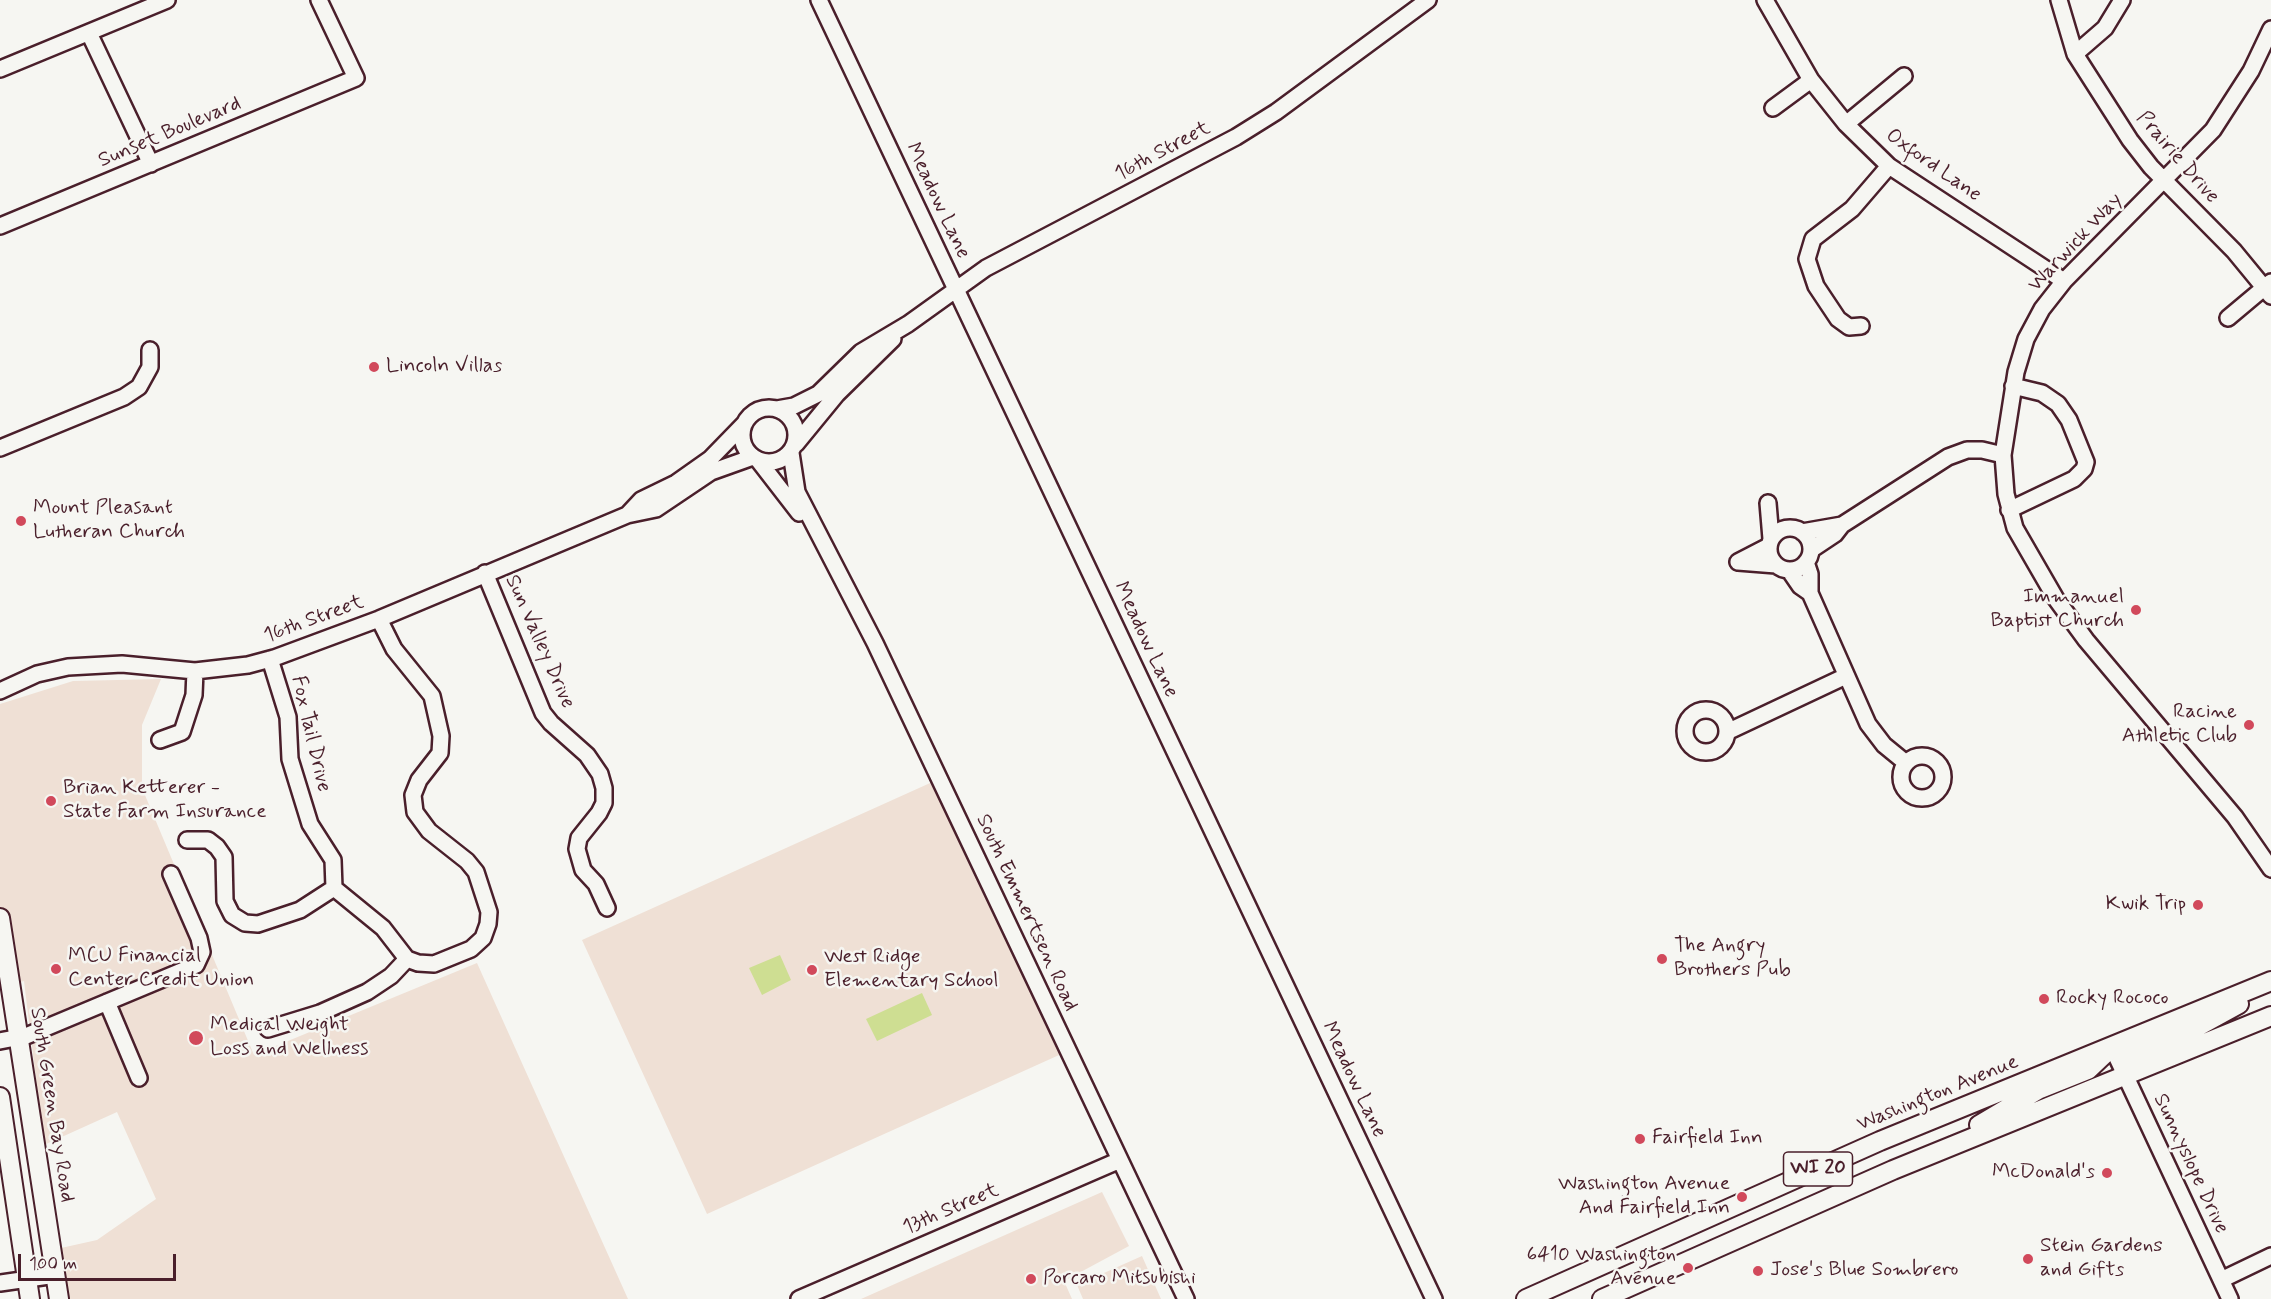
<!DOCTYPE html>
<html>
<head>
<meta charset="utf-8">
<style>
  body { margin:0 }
  #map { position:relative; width:2271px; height:1299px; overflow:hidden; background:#f6f6f2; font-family:Mynerve,sans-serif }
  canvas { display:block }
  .scale { position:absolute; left:18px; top:1254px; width:158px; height:27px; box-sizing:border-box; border:3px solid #4a1f2b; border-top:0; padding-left:8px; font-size:18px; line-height:21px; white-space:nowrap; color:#4a1f2b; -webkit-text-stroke:4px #f6f6f2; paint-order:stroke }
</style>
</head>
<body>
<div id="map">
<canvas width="2271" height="1299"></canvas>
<div class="scale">100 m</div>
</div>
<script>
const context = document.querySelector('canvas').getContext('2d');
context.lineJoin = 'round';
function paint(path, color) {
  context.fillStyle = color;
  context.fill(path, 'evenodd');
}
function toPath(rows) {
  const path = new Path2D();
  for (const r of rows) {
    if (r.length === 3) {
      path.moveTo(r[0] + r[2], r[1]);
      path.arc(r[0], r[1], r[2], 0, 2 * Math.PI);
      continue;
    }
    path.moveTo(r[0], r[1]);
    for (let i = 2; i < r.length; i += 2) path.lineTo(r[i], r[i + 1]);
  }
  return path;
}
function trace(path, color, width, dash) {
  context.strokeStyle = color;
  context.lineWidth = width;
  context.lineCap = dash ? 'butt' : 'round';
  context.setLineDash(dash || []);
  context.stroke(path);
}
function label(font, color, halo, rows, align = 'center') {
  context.font = font + ' Mynerve,sans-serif';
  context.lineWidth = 5;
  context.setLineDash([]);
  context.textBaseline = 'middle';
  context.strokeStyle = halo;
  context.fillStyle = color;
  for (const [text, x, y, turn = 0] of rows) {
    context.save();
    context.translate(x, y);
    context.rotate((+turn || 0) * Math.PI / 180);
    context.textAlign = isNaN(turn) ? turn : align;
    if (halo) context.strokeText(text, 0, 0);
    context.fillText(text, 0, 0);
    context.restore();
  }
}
paint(toPath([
  [161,679,142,725,142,788,254,1055,477,963,628,1299,69,1299,61,1248,97,1240,156,1199,117,1112,44,1145,24,981,0,988,0,704,73,681],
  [939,779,1068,1051,707,1214,582,940],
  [1102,1192,1129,1246,1064,1281,1072,1299,861,1299],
  [1142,1256,1161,1299,1083,1299,1077,1285]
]), '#efe0d5');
paint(toPath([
  [780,955,791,980,762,995,749,968],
  [922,993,932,1015,877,1041,866,1019]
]), '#cede92');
const minor = toPath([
  [819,0,1434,1299],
  [1765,0,1811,80,1846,124,1889,166,2064,281],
  [2059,0,2075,54,2130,140,2151,167,2234,251,2271,296],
  [2271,29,2251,71,2213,130,2064,281,2042,309,2026,339,2016,372,2003,455,2006,494,2015,528,2056,599,2086,640,2235,817,2271,869],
  [89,33,151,164],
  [2075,54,2105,28,2122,0],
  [0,69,167,0],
  [1773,108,1811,80],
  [1846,124,1904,76],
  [0,226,356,78,319,0],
  [2228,318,2271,282],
  [1861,326,1849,327,1838,319,1816,286,1807,259,1813,239,1852,209,1889,166],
  [769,435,27],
  [777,409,794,406,818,394,861,352,908,324,986,268,1236,137,1276,112,1428,0],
  [796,444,837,394,893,339],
  [0,448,124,397,139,387,150,367,150,350],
  [791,453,797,492,875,643,1186,1299],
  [758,460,799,513],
  [1768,503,1771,539],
  [2009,510,2074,479,2084,469,2086,462,2069,420,2058,404,2042,393,2013,386],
  [627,515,641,500,676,483,710,459,744,424],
  [1790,549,21],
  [1802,532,1842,525],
  [1811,550,1835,534,1842,525,1948,457,1967,450,1982,450,2003,455],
  [1738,562,1776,565],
  [1738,562,1769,546],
  [1806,562,1810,574,1810,593,1868,724,1884,745,1906,763],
  [1789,570,1800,586,1810,593],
  [485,573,543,713,551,723,587,755,600,774,604,788,604,803,599,813,579,838,577,849,583,870,596,884,607,908],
  [270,659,288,717,290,759,310,824,333,860,334,888,383,928,407,959],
  [0,691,37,674,68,667,122,664,195,671,248,665,274,658,379,619,627,515,656,509,711,472,753,457],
  [1706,731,21],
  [1727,732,1846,676],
  [160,740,182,732,194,695,195,671],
  [1922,777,21],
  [187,840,208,840,217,847,224,857,225,901,232,915,245,923,258,924,300,910,334,888],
  [107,1002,139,1078],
  [268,1029,320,1013,367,992,391,976,407,959,418,963,434,964,471,949,483,938,488,924,489,912,476,872,467,861,429,831,415,812,413,795,419,780,440,753,441,736,432,696,394,649,379,619],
  [0,1041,26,1036,196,965,202,952,199,938,171,874],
  [2112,1047,2230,1299],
  [2221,1280,2271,1256],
  [0,1283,56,1275],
  [799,1299,1120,1160]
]);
const major = toPath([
  [0,918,59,1299],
  [2125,1074,2124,1061,2133,1054,2188,1032,2239,1004],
  [0,1097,30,1299],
  [1979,1125,2038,1090,2088,1070,2107,1052],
  [1526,1299,1880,1141,2271,981],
  [1602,1299,1893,1170,2271,1016]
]);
trace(minor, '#4a1f2b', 20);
trace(major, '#4a1f2b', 22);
trace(minor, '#f6f6f2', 15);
trace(major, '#f6f6f2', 18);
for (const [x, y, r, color] of [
  [374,367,6,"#d1495b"],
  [21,521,6,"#d1495b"],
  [2136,610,6,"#d1495b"],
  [2249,725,6,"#d1495b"],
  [51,801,6,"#d1495b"],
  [2198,905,6,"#d1495b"],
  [1662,959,6,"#d1495b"],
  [56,969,6,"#d1495b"],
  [812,970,6,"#d1495b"],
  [2044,999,6,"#d1495b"],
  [196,1038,8,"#d1495b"],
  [1640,1139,6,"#d1495b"],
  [2107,1173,6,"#d1495b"],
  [1742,1197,6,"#d1495b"],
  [2028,1259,6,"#d1495b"],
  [1688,1268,6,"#d1495b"],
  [1758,1271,6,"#d1495b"],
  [1031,1279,6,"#d1495b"]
]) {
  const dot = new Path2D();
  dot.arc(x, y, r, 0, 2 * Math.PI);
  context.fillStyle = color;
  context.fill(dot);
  trace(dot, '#f6f6f2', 2);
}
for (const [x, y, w] of [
  [1818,1169,69]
]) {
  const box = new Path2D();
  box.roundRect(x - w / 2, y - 17, w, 34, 4.5);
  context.fillStyle = '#f6f6f2';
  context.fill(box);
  trace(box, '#4a1f2b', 1.5);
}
label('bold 20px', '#4a1f2b', null, [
  ["WI 20",1818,1169]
]);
label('21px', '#4a1f2b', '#f6f6f2', [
  ["Sunset Boulevard",170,133,-23],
  ["16th Street",1163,152,-28],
  ["Prairie Drive",2177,158,49],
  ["Oxford Lane",1933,166,35],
  ["Meadow Lane",937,201,65],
  ["Warwick Way",2076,243,-47],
  ["16th Street",314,620,-20],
  ["Meadow Lane",1145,640,65],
  ["Sun Valley Drive",539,642,66],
  ["Fox Tail Drive",310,734,77],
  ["South Emmertsen Road",1026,913,65],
  ["Meadow Lane",1353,1080,65],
  ["Washington Avenue",1938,1094,-22],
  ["South Green Bay Road",51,1105,81],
  ["Sunnyslope Drive",2190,1164,65],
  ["13th Street",951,1210,-23]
]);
label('21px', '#4a1f2b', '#f6f6f2', [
  ["Lincoln Villas",386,367],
  ["Mount Pleasant",33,509],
  ["Lutheran Church",33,533],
  ["Immanuel",2124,598,"right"],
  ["Baptist Church",2124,622,"right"],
  ["Racine",2237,713,"right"],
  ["Athletic Club",2237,737,"right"],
  ["Brian Ketterer -",63,789],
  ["State Farm Insurance",63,813],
  ["Kwik Trip",2186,905,"right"],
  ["The Angry",1674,947],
  ["Brothers Pub",1674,971],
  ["MCU Financial",68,957],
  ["Center Credit Union",68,981],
  ["West Ridge",824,958],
  ["Elementary School",824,982],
  ["Rocky Rococo",2056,999],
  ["Medical Weight",210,1026],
  ["Loss and Wellness",210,1050],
  ["Fairfield Inn",1652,1139],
  ["McDonald's",2095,1173,"right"],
  ["Washington Avenue",1730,1185,"right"],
  ["And Fairfield Inn",1730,1209,"right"],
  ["Stein Gardens",2040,1247],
  ["and Gifts",2040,1271],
  ["6410 Washington",1676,1256,"right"],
  ["Avenue",1676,1280,"right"],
  ["Jose's Blue Sombrero",1770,1271],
  ["Porcaro Mitsubishi",1043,1279]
], 'left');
</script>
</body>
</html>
